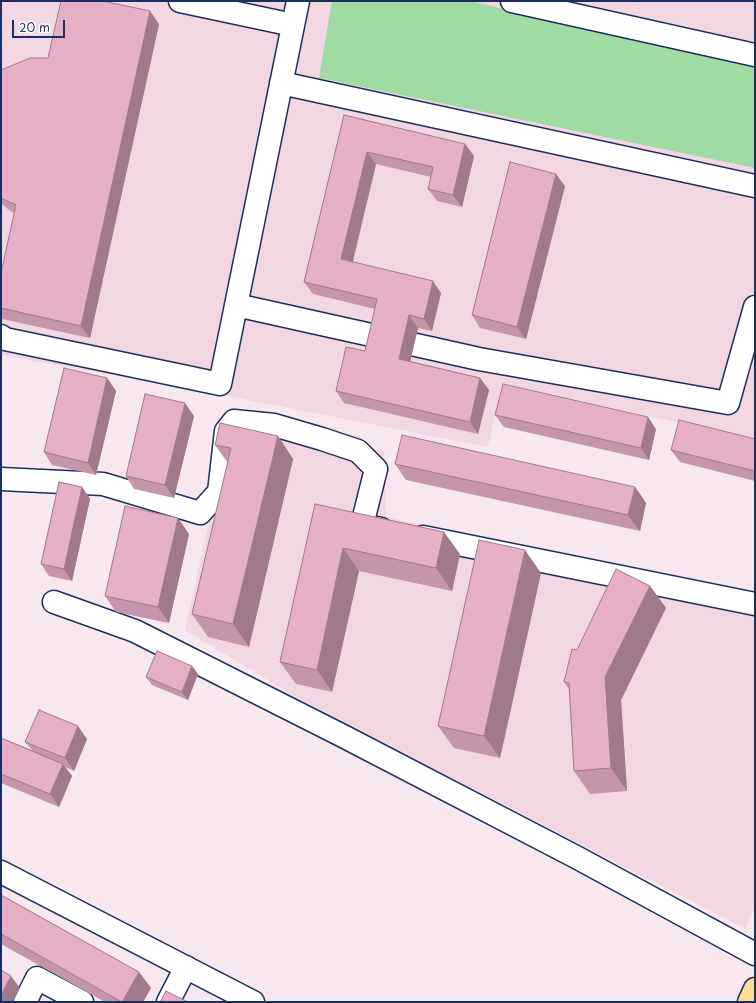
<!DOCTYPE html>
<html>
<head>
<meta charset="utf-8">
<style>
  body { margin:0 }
  #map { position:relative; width:756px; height:1003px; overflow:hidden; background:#f7e7ee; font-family:"Playpen Sans",sans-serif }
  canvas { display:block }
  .frame { position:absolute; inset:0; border:2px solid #1b2f5e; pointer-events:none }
  .scale { position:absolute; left:12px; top:20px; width:53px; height:18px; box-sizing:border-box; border:2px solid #1b2f5e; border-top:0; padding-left:5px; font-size:12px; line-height:14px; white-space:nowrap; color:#1b2f5e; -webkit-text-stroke:3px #fff; paint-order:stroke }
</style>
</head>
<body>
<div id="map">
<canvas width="756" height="1003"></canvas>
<div class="frame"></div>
<div class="scale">20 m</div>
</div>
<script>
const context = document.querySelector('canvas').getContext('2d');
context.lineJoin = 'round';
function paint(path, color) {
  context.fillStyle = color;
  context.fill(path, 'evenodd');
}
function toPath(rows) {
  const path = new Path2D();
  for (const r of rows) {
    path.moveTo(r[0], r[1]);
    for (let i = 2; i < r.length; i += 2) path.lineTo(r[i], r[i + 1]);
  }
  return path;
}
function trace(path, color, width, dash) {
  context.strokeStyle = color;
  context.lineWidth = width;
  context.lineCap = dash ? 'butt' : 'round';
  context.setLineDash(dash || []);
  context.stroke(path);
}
paint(toPath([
  [1,1,755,1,755,439,502,384,488,447,228,396,1,355],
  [233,415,384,451,386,517,755,598,755,906,745,929,294,696,185,630]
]), '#f2d6e2');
paint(toPath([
  [332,1,469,1,755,66,755,168,319,78]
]), '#9fdba2');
const minor = toPath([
  [180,1,293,25],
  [512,1,755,55],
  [281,83,755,186],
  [236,305,479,359,728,403,755,307],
  [1,336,5,339,220,384,298,1],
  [1,479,103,484,200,513,219,492,226,431,234,421,274,425,322,439,358,451,376,469,362,525,381,529],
  [423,537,755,604],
  [54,602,135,631,343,736,576,857,755,954],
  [1,872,253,1002],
  [25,1002,37,978,82,1002],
  [168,1002,186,967]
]);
const major = toPath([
  [749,1002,755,989]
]);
trace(minor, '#1b2f5e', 25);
trace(major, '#1b2f5e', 25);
trace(minor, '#fff', 22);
trace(major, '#fcde96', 22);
paint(toPath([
  [159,24,90,338,2,319,1,317,1,273,14,213,9,210,1,203,1,70,48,58],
  [344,115,465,144,474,156,462,207,437,201,428,189,431,177,376,164,353,262,441,293,432,331,418,328,410,361,480,378,489,390,478,434,344,403,336,391,365,351,375,309,313,294,304,282],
  [565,186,526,339,480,328,472,315],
  [107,378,116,391,96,475,52,465,44,452],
  [495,415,656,429,649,460,504,427],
  [194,416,174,498,134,489,126,476],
  [278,436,293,459,249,647,208,637,192,614,228,463,215,445],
  [755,439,755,481,680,462,671,450],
  [395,464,635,487,646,503,640,531,406,480],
  [82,487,90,499,72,581,49,576,41,564],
  [315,504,460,554,452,591,359,571,332,692,296,684,280,662],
  [189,534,169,623,116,612,105,596],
  [541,573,500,758,454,748,438,726],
  [650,586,666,608,621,700,627,791,590,794,574,771,569,689,564,682,577,650],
  [192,666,198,674,188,700,152,685,146,677],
  [1,738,32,750,25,742,87,739,74,771,65,767,72,776,59,807,1,783],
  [1,895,139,972,151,988,143,1002,105,1002,1,944]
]), '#c596aa');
paint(toPath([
  [150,11,159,24,90,338,81,326],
  [465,144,474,156,462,207,453,195],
  [367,152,376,164,350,272,341,259],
  [556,174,565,186,526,339,517,327],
  [433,281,441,293,432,331,424,319],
  [409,315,418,328,408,371,399,359],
  [107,378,116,391,96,475,88,463],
  [480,378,489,390,478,434,470,422],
  [185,403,194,416,174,498,165,485],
  [648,417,656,429,649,460,641,448],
  [278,436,293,459,249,647,233,624],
  [82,487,90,499,72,581,64,569],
  [635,487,646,503,640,531,628,515],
  [178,518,189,534,169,623,158,607],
  [444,532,460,554,452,591,436,568],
  [343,548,359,571,332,692,317,670],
  [525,550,541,573,500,758,484,736],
  [650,586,666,608,621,700,627,791,611,768,605,677],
  [192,666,198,674,188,700,182,692],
  [78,726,87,739,74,771,65,758],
  [63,764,72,776,59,807,50,794],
  [139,972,151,988,143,1002,123,1002],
  [11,976,20,988,13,1002,1,1002,1,995]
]), '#a07a8b');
const building = toPath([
  [61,1,103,1,150,11,81,326,1,308,1,273,16,205,1,198,1,70,30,58,48,58,61,1],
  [344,115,465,144,453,195,428,189,433,167,367,152,341,259,433,281,424,319,409,315,399,359,480,378,470,422,336,391,346,347,365,351,377,299,304,282,344,115],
  [510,162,556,174,517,327,472,315,510,162],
  [64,368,107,378,88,463,44,452,64,368],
  [503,384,648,417,641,448,495,415,503,384],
  [145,394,185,403,165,485,126,476,145,394],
  [679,420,755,439,755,471,671,450,679,420],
  [220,423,278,436,233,624,192,614,231,448,215,445,220,423],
  [402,435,635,487,628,515,395,464,402,435],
  [59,482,82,487,64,569,41,564,59,482],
  [315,504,444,532,436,568,343,548,317,670,280,662,315,504],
  [125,506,178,518,158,607,105,596,125,506],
  [479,540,525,550,484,736,438,726,479,540],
  [616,569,650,586,605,677,611,768,574,771,569,683,564,682,572,649,577,650,616,569],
  [157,651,192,666,182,692,146,677,157,651],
  [39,710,78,726,65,758,25,742,39,710],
  [1,738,63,764,50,794,1,774,1,738],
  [1,895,139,972,122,1002,1,934,1,895],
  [1,970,11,976,1,995,1,970],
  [166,991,188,1002,160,1002,166,991]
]);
paint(building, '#e5afc6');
trace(building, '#a07a8b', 1);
</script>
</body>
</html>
